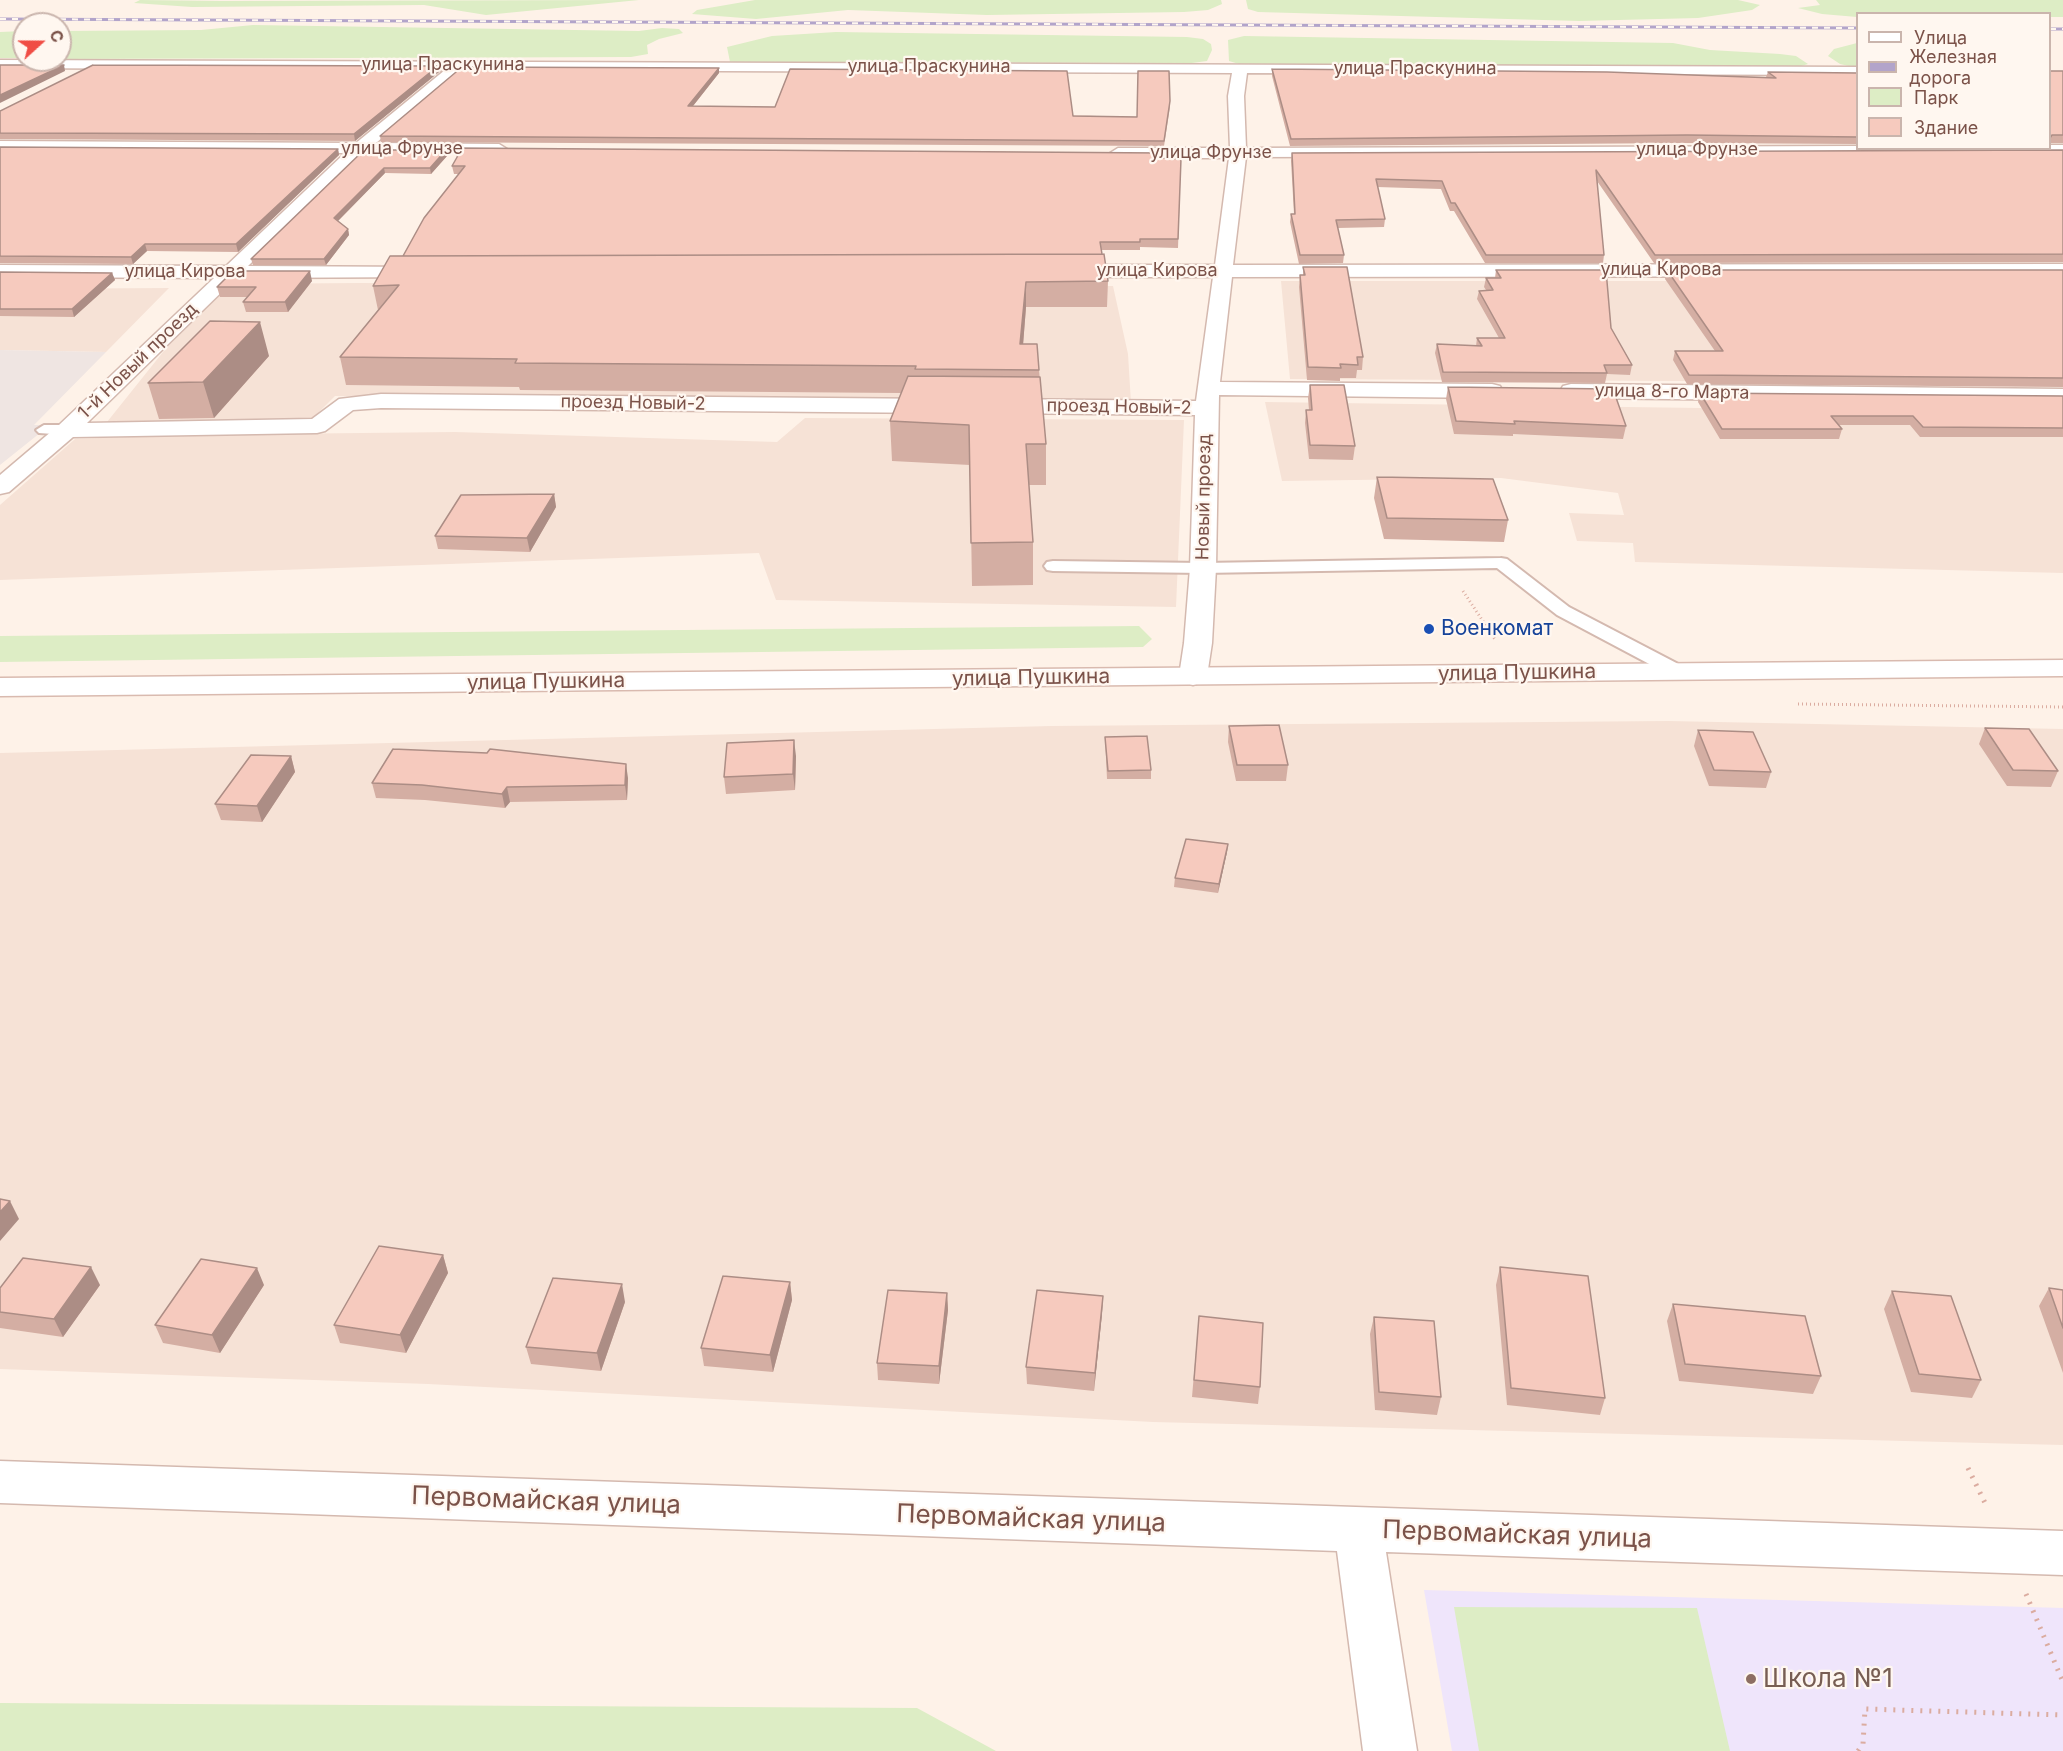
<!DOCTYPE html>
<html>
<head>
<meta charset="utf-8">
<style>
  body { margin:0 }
  #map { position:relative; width:2063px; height:1751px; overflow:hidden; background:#fef2e8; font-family:Inter,sans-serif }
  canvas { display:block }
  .legend { position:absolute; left:1856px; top:12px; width:195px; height:138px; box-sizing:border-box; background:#fff7f0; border:2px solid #cab5ad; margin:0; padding:8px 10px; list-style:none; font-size:18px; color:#7b5249 }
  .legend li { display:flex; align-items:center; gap:12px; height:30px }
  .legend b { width:30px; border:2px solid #cab5ad }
  .north { position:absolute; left:12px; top:12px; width:60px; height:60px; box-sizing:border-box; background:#fff7f0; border:2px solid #cab5ad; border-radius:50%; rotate:69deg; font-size:16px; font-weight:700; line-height:24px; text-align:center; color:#7b5249 }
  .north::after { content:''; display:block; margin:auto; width:21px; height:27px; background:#f04d45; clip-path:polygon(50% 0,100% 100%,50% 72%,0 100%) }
</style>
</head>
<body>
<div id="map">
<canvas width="2063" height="1751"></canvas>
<ul class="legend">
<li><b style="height:8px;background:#fff"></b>Улица</li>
<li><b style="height:8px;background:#b2a4ca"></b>Железная дорога</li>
<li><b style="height:16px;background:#ddedc5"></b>Парк</li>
<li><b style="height:16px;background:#f6cabe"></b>Здание</li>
</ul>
<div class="north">С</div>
</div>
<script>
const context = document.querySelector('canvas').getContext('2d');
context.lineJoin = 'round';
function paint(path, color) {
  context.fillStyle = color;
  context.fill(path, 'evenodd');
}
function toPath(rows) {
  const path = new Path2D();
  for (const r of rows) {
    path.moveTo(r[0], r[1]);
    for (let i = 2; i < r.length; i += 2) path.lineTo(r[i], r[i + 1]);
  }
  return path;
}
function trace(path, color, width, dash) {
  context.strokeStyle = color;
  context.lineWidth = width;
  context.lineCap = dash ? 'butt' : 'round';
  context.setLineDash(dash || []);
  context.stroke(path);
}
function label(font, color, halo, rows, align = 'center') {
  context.font = font + ' Inter,sans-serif';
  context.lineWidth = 4.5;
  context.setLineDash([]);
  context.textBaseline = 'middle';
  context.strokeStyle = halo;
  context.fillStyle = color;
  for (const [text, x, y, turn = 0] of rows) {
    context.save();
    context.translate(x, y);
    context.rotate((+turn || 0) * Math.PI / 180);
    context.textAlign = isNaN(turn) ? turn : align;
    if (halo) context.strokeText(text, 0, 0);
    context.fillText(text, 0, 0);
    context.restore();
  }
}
paint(toPath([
  [1281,281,1980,281,2063,383,1290,379],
  [359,283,1113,286,1128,354,1131,403,335,396,310,421,107,422,167,347,231,284],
  [169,288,106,352,0,350,0,289],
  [1265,402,2063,413,2063,573,1635,562,1633,543,1577,541,1569,513,1624,515,1618,493,1501,478,1282,481],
  [805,418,1184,420,1176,607,776,600,759,553,0,580,0,505,75,439,176,435,455,432,777,442],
  [1668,721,2063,729,2063,1445,1153,1422,428,1384,0,1369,0,753,1051,726]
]), '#f6e2d6');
paint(toPath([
  [0,350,106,352,34,425,50,425,0,465]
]), '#efe5e2');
paint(toPath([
  [1424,1590,2063,1608,2063,1751,1452,1751]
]), '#efe5fb');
paint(toPath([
  [140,0,222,1,639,0,486,15,424,5,192,7,134,3],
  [755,0,1221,0,1222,4,1208,10,1184,12,987,15,848,10,756,19,692,14,697,10],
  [1246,0,1738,0,1760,5,1752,10,1698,18,1579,21,1258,12,1248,9],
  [1816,0,2063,0,2063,17,2050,17,2050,14,1858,14,1857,17,1822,14,1798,8,1820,5],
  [253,25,639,31,662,28,679,29,683,33,659,39,647,45,648,54,631,57,60,59,60,31,201,30],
  [24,31,24,58,0,58,0,32],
  [836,32,1187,37,1203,39,1211,44,1212,50,1207,61,1192,63,730,62,727,47,772,36],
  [1244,36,1673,43,1710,50,1780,54,1796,56,1808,64,1798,67,1239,64,1229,61,1228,40],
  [1857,43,1857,68,1840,64,1828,56,1834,49],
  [1139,626,1152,639,1143,647,0,662,0,636],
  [1454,1607,1697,1608,1730,1751,1479,1751],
  [0,1703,917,1708,996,1751,0,1751]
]), '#ddedc5');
const service = toPath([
  [44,425,67,425,75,430,67,435,39,433,36,430,44,425],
  [1501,558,1507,559,1569,607,1684,667,1687,671,1684,675,1677,677,1670,675,1557,615,1497,568,1203,573,1053,571,1047,570,1044,566,1047,562,1053,561,1203,563,1501,558]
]);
const minor = toPath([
  [0,60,1858,67,1858,75,1247,73,1244,96,1246,148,1858,146,1858,148,2050,148,2050,145,2063,145,2063,155,1246,157,1233,265,2063,264,2063,276,1232,277,1220,382,1492,384,1500,386,1503,391,1500,396,1492,398,1219,395,1216,568,1212,643,1207,676,1203,682,1193,685,1183,682,1179,676,1184,643,1190,568,1195,415,998,413,990,411,987,406,990,401,998,399,1196,401,1213,277,1061,277,1054,275,1051,271,1054,267,1061,265,1215,265,1229,158,1118,158,1110,153,1118,148,1230,148,1228,96,1232,73,462,70,376,143,499,144,507,149,505,152,364,153,248,266,424,267,431,269,434,273,431,277,236,278,87,423,312,419,339,399,381,394,940,399,948,401,951,406,948,411,940,413,381,408,353,410,325,431,317,433,73,437,9,492,0,494,0,475,59,425,214,278,0,277,0,265,226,266,345,153,0,151,0,141,356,143,445,70,0,68,0,60],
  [1571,384,2063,389,2063,403,1571,398,1563,396,1560,391,1563,386,1571,384],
  [0,1461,2063,1531,2063,1575,1386,1552,1417,1751,1363,1751,1337,1551,0,1503,0,1461]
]);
const secondary = toPath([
  [2063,660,2063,676,0,696,0,678,2063,660]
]);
trace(service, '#d4b9af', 4);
trace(minor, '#d4b9af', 3);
trace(secondary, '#d9baaf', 3);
trace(toPath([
  [1463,591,1496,641],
  [1798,704,2063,707]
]), '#dbaca0', 3, [1, 3]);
trace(toPath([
  [1968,1468,1986,1505],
  [2026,1594,2063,1682],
  [1858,1751,1863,1744,1865,1709,2063,1715]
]), '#dbaca0', 5, [2, 7]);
paint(service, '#fff');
paint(minor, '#fff');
paint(secondary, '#fff');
const rail = toPath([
  [0,19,1858,28],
  [2050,29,2063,29]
]);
trace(rail, '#b2a4ca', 3);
trace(rail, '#fff7f0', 2, [6]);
paint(toPath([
  [1272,69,1766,77,1768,72,1857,73,1857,144,1685,143,1290,146,1272,76],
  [2049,71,2063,71,2063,143,2049,143],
  [439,72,355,141,0,139,0,111],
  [719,73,693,106,1137,117,1170,101,1170,107,1164,146,381,142,380,136],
  [0,147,338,149,339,155,238,252,147,251,133,264,0,263],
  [455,148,1162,153,1162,158,1181,159,1178,248,1140,247,1140,250,1101,250,1108,281,1107,307,1026,307,1023,344,1039,370,1046,444,1046,485,1029,485,1033,542,1033,585,972,586,970,465,892,461,890,421,901,393,520,390,519,387,346,385,340,357,378,310,373,286,403,256,459,174,454,174,452,166,458,157,456,156],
  [364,150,447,156,431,174,385,173,338,221,348,229,349,235,326,265,253,265,251,259],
  [2063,150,2063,262,1654,263,1597,181,1604,255,1603,263,1485,263,1454,211,1450,211,1441,189,1377,187,1385,219,1384,227,1338,228,1344,255,1343,263,1299,264,1290,222,1291,214,1294,214,1291,161,1292,153],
  [1303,267,1363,357,1362,370,1357,370,1356,378,1340,378,1340,381,1307,380,1299,287,1300,275,1303,275],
  [1496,270,1611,328,1632,365,1630,375,1607,374,1605,383,1442,382,1435,353,1437,344,1476,346,1477,338,1499,338,1477,299,1479,291,1486,290,1484,287,1486,278,1495,278],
  [1667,270,2063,270,2063,387,1687,384,1673,360,1675,351,1715,351,1665,279],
  [0,272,112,273,115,280,74,317,0,316],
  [312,281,288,312,246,312,243,302,247,297,220,297,217,287],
  [269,356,214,418,159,419,148,383],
  [1310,385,1355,446,1353,460,1309,459,1305,423,1306,410,1309,410,1308,398],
  [1448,387,1626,426,1623,439,1513,434,1513,436,1454,434,1446,399],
  [1700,393,2063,396,2063,437,1920,437,1910,425,1838,425,1842,429,1839,439,1720,439,1698,402],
  [1377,477,1508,520,1504,542,1384,539,1374,498],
  [554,494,556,507,530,552,438,549,435,536],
  [1229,726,1288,765,1286,781,1236,781,1228,742],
  [1985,728,2058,771,2051,787,2007,786,1979,744],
  [1698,730,1771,772,1766,788,1709,786,1694,746],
  [1105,737,1151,770,1151,779,1107,779],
  [291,756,295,772,262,822,221,820,215,804],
  [796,756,795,790,726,794,724,777],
  [628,778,627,800,510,802,505,808,425,800,376,798,372,783],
  [1228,844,1227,852,1218,893,1174,887,1175,878],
  [443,1255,448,1273,406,1353,340,1343,334,1325],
  [1500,1267,1605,1398,1600,1415,1507,1405,1496,1285],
  [790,1282,792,1300,773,1372,704,1366,701,1348],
  [100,1285,63,1337,0,1328,0,1288],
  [264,1285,220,1353,163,1343,155,1325],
  [2049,1288,2063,1290,2063,1373,2039,1306],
  [1892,1291,1981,1380,1972,1398,1911,1392,1884,1309],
  [947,1293,948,1310,939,1384,878,1380,877,1363],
  [1103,1296,1102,1314,1094,1391,1027,1384,1026,1367],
  [625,1302,601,1371,531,1364,526,1347],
  [1673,1304,1821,1376,1813,1394,1679,1381,1667,1321],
  [1199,1316,1260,1387,1258,1404,1192,1397],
  [1374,1317,1441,1397,1437,1415,1375,1410,1370,1334]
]), '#d4aea3');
paint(toPath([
  [64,65,65,71,0,103,0,95],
  [438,66,439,72,355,141,354,134],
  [719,68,719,73,689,111,688,106],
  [338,149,339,155,238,252,236,244],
  [446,150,447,156,431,174,430,168],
  [384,168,385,173,335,224,334,218],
  [348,229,349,235,326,265,324,259],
  [145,244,147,251,133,264,131,257],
  [310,271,312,281,288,312,285,302],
  [112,273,115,280,74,317,72,309],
  [1026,282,1026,307,1021,371,1020,344],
  [260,322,269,356,214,418,203,382],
  [554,494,556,507,530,552,527,538],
  [794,740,796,756,795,790,793,774],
  [291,756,295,772,262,822,257,806],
  [626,764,628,778,627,800,625,785],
  [507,787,510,802,505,808,502,794],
  [1228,844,1227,852,1218,893,1219,884],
  [10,1201,19,1219,0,1241,0,1212],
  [443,1255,448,1273,406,1353,400,1335],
  [91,1267,100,1285,63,1337,54,1319],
  [257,1268,264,1285,220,1353,212,1335],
  [790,1282,792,1300,773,1372,770,1355],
  [622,1284,625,1302,601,1371,597,1353],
  [947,1293,948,1310,939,1384,939,1366],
  [1103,1296,1102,1314,1094,1391,1095,1373]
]), '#ac8d85');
const building = toPath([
  [0,65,64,65,0,95,0,65],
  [93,65,438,66,354,134,0,133,0,111,93,65],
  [462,67,719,68,688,106,775,107,790,69,1067,71,1073,116,1137,117,1138,71,1169,71,1170,101,1164,141,380,136,462,67],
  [1272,69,1607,72,1776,78,1768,72,1857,73,1857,137,1687,135,1291,139,1272,69],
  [2049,71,2063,71,2063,135,2052,135,2050,138,2049,71],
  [0,147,338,149,236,244,145,244,131,257,0,256,0,147],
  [455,148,1162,153,1161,158,1181,159,1178,239,1140,239,1140,242,1100,242,1102,254,403,256,424,218,465,166,452,166,460,152,455,148],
  [364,150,446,150,430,168,384,168,334,218,348,229,324,259,251,259,364,150],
  [2063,150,2063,254,1655,255,1596,170,1604,255,1486,255,1455,203,1451,203,1442,181,1376,179,1385,219,1336,220,1344,255,1300,255,1291,214,1295,214,1292,153,2063,150],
  [1104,254,1108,281,1026,282,1020,344,1037,344,1039,370,915,369,916,366,515,363,517,359,340,357,399,285,373,286,390,256,1104,254],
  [1303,267,1347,267,1363,357,1357,357,1358,365,1340,364,1341,368,1308,367,1300,275,1305,275,1303,267],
  [1496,270,1606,270,1611,328,1632,365,1604,365,1607,373,1443,372,1437,344,1482,346,1477,338,1505,338,1479,291,1493,290,1486,278,1501,278,1496,270],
  [1667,270,2063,270,2063,378,1689,375,1675,351,1723,351,1667,270],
  [233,271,310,271,285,302,243,302,256,287,217,287,233,271],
  [0,272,112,273,72,309,0,309,0,272],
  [210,321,260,322,203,382,148,383,210,321],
  [908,376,1040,377,1046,444,1026,444,1033,542,971,543,969,425,890,421,908,376],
  [1310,385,1344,385,1355,446,1310,445,1306,410,1312,410,1310,385],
  [1448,387,1613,389,1626,426,1514,421,1515,424,1456,421,1448,387],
  [1700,393,2063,396,2063,428,1923,427,1913,416,1831,416,1842,429,1722,429,1700,393],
  [1377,477,1493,479,1508,520,1387,518,1377,477],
  [554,494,527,538,435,536,461,495,554,494],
  [1279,725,1288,765,1237,765,1229,726,1279,725],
  [1985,728,2029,729,2058,771,2013,770,1985,728],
  [1698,730,1753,732,1771,772,1714,770,1698,730],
  [1147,736,1151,770,1108,771,1105,737,1147,736],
  [794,740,793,774,724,777,727,743,794,740],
  [393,749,487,753,490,749,626,764,625,785,507,787,502,794,422,785,372,783,393,749],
  [251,755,291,756,257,806,215,804,251,755],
  [1186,839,1228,844,1219,884,1175,878,1186,839],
  [0,1199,10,1201,0,1212,0,1199],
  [379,1246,443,1255,400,1335,334,1325,379,1246],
  [23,1258,91,1267,54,1319,0,1312,0,1288,23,1258],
  [201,1259,257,1268,212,1335,155,1325,201,1259],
  [1500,1267,1588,1276,1605,1398,1511,1388,1500,1267],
  [723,1276,790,1282,770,1355,701,1348,723,1276],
  [553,1278,622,1284,597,1353,526,1347,553,1278],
  [2049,1288,2063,1290,2063,1328,2049,1288],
  [888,1290,947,1293,939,1366,877,1363,888,1290],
  [1037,1290,1103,1296,1095,1373,1026,1367,1037,1290],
  [1892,1291,1951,1296,1981,1380,1919,1374,1892,1291],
  [1673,1304,1805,1316,1821,1376,1685,1364,1673,1304],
  [1199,1316,1263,1323,1260,1387,1194,1380,1199,1316],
  [1374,1317,1434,1321,1441,1397,1379,1392,1374,1317]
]);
paint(building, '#f6cabe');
trace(building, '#ac8d85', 1.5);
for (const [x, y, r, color] of [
  [1429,629,6,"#1a4fb4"],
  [1751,1679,6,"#8d6e63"]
]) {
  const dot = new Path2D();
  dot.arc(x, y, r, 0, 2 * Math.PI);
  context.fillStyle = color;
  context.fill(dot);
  trace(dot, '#fff7f0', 2);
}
label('18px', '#7b5249', '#fff7f0', [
  ["улица Праскунина",443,65],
  ["улица Праскунина",929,67],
  ["улица Праскунина",1415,69],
  ["улица Фрунзе",402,149],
  ["улица Фрунзе",1697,150],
  ["улица Фрунзе",1211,153],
  ["улица Кирова",1661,270],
  ["улица Кирова",1157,271],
  ["улица Кирова",185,272],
  ["1-й Новый проезд",138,361,-44],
  ["улица 8-го Марта",1672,392,1],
  ["проезд Новый-2",633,403,1],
  ["проезд Новый-2",1119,407,1],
  ["Новый проезд",1204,497,-89]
]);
label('21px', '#164399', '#fff7f0', [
  ["Военкомат",1441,629]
], 'left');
label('21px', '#7b5249', '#fff7f0', [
  ["улица Пушкина",1517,673,-1],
  ["улица Пушкина",1031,678,-1],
  ["улица Пушкина",546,682,-1]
]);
label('26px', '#7b5249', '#fff7f0', [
  ["Первомайская улица",546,1501,2],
  ["Первомайская улица",1031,1519,2],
  ["Первомайская улица",1517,1535,2]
]);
label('26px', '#785e54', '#fff7f0', [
  ["Школа №1",1763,1679]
], 'left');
</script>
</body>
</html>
